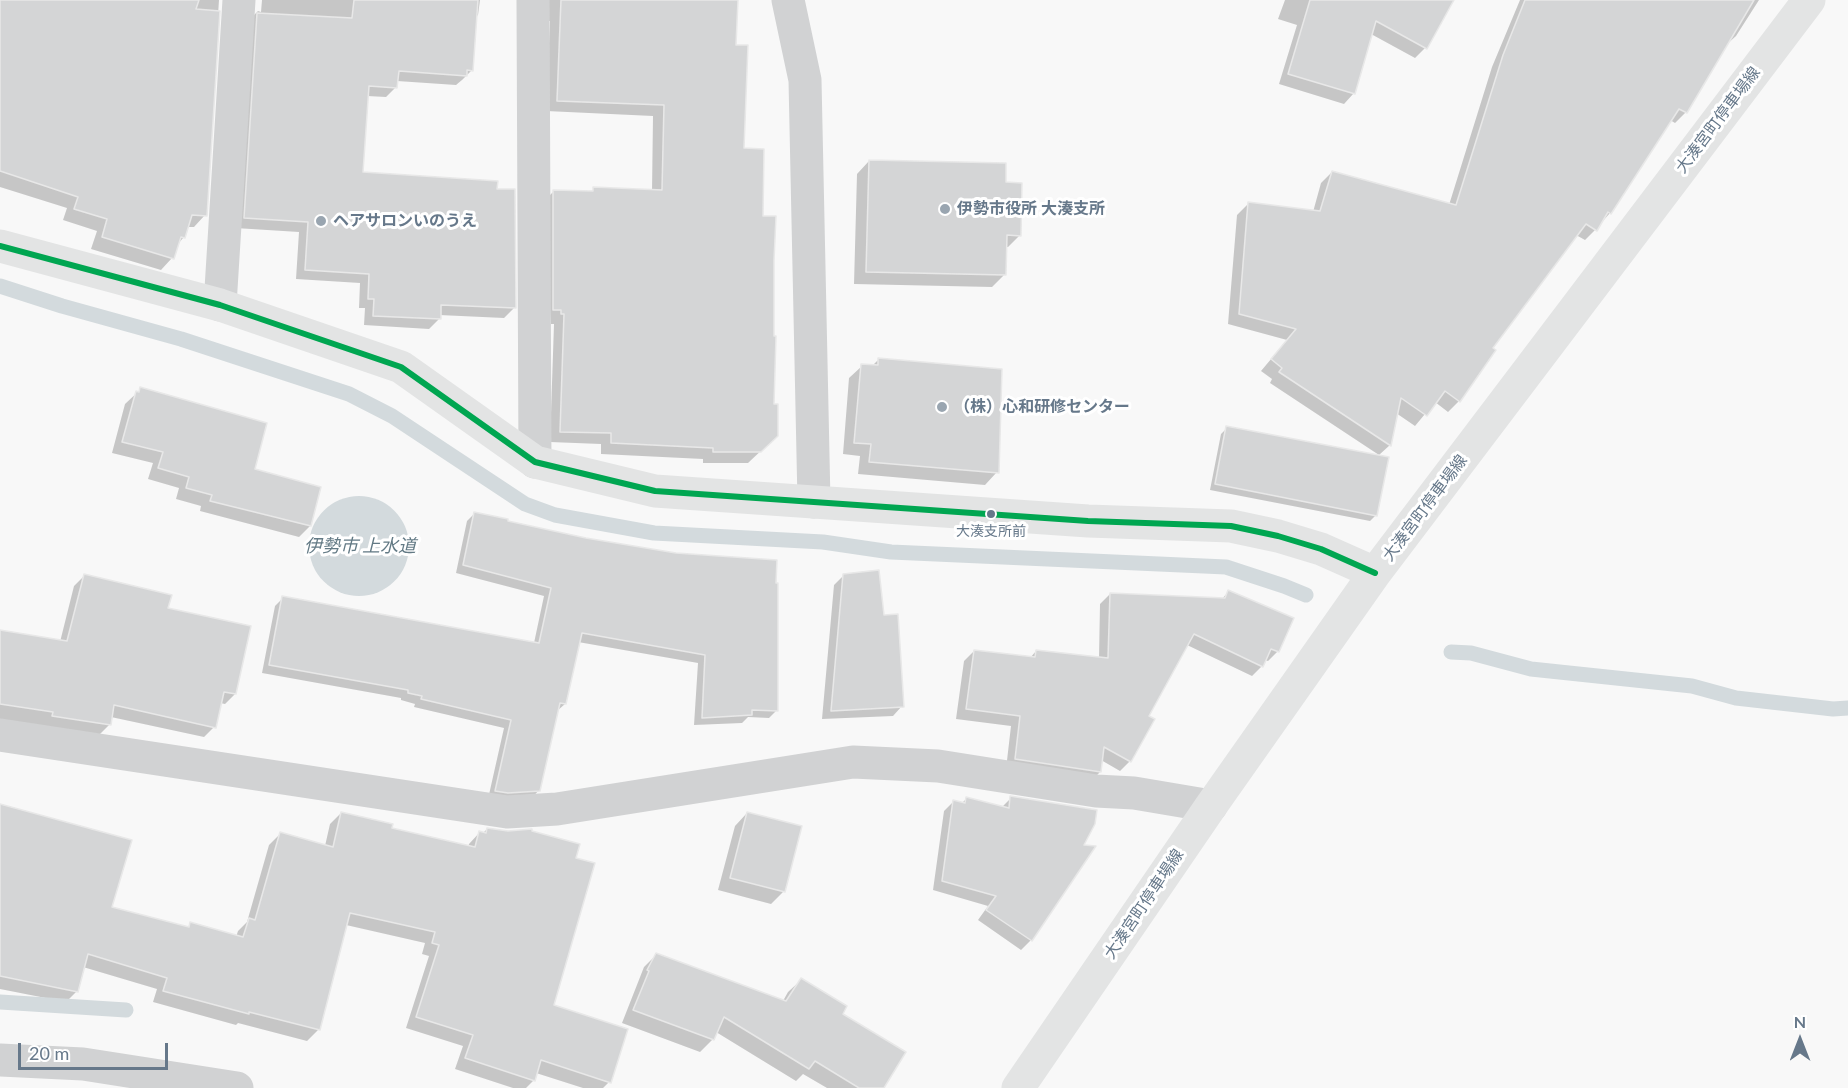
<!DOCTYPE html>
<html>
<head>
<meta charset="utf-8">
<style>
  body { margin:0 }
  #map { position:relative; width:1848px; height:1088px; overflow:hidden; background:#f8f8f8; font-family:Lato,sans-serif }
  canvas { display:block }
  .north { position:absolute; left:1770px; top:1010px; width:60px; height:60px; -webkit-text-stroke:4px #fff; paint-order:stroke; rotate:0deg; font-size:16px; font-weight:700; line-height:24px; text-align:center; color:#66788a }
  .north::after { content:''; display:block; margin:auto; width:21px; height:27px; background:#66788a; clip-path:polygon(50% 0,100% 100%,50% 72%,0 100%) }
  .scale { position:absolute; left:18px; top:1043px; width:150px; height:27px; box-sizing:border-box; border:3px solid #66788a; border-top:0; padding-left:8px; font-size:18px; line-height:21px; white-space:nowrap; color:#66788a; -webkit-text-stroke:4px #fff; paint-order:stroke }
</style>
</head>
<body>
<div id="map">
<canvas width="1848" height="1088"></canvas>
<div class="north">N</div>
<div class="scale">20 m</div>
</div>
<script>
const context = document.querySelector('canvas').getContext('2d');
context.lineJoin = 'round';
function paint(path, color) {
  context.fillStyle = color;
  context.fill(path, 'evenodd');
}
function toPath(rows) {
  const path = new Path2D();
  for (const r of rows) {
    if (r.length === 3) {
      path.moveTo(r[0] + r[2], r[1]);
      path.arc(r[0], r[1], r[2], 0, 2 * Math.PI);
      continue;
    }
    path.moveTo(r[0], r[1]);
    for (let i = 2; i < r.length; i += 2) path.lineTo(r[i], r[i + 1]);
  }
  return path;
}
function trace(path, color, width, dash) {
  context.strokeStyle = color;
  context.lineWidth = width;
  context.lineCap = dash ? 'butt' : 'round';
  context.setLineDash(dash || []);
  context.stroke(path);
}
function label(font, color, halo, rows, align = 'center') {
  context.font = font + ' Lato,"Noto Sans JP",sans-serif';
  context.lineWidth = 6;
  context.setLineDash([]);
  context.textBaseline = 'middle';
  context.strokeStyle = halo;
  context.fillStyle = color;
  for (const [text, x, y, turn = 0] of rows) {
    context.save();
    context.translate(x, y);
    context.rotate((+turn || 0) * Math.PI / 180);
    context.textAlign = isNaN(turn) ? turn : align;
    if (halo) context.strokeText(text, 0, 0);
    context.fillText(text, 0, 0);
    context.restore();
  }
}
paint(toPath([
  [359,546,50]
]), '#d3dadd');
paint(toPath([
  [0,0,219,0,205,215,194,227,187,227,184,237,177,245,172,258,161,270,91,249,97,231,63,220,67,208,0,187],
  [262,0,480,0,478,15,475,18,472,70,462,80,456,85,397,81,396,87,386,97,367,96,361,174,496,190,514,308,504,318,439,315,439,319,429,329,364,325,365,308,359,308,360,283,296,279,299,232,235,228,248,21,258,11,261,12],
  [546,0,737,0,735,46,742,150,761,218,765,447,748,463,703,463,703,459,601,454,601,444,550,442,554,324,551,324,542,203,553,192,590,193,594,189,652,191,653,116,546,111,550,21,545,21],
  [1285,0,1452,0,1425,48,1415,58,1371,34,1354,93,1344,104,1279,84,1297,25,1278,19],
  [1520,0,1759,0,1736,36,1725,46,1686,112,1675,123,1670,120,1610,213,1595,230,1585,240,1576,235,1491,348,1459,401,1448,412,1435,402,1415,426,1396,413,1390,445,1379,455,1270,383,1272,379,1261,371,1287,340,1228,324,1237,215,1248,204,1313,212,1321,183,1332,172,1449,205,1492,67],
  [869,161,1004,184,1020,235,1008,247,1005,247,1004,275,992,287,854,284,857,174],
  [879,359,997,472,985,485,858,474,860,456,843,454,849,378,862,366,872,366],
  [141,389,253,470,310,526,299,537,200,511,201,506,176,499,179,488,148,479,153,463,112,453,125,404],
  [1227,428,1376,515,1370,521,1210,490,1221,434],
  [475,513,507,522,585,540,777,710,769,718,748,717,742,723,694,725,698,663,578,642,565,704,557,711,539,790,531,799,488,799,504,728,414,707,415,704,401,700,401,698,262,673,275,606,283,598,534,643,544,596,456,573,467,521],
  [85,575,166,609,235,694,225,704,220,703,214,727,204,737,111,717,110,724,99,735,0,720,0,632,60,642,74,586],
  [843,576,882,616,902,706,893,716,822,719,834,585],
  [1229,591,1278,651,1268,661,1264,660,1262,666,1252,676,1187,645,1147,717,1130,761,1120,771,1101,760,1100,772,1090,782,1006,769,1011,726,956,719,964,661,974,651,1030,658,1036,651,1099,658,1100,604,1110,594,1221,600],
  [967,798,1001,808,1011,798,1081,846,1094,847,1031,940,1021,950,978,920,988,906,933,890,944,811,954,801,962,803],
  [0,806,110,908,186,928,191,924,236,937,238,931,247,922,269,845,280,834,325,846,330,824,341,813,390,829,468,847,469,844,480,832,483,833,487,829,552,1006,609,1082,603,1088,583,1088,536,1073,534,1080,526,1088,513,1088,455,1069,463,1046,406,1028,429,956,422,954,425,943,346,925,318,1030,307,1041,238,1023,236,1025,153,1002,157,989,83,967,77,991,66,1002,0,989],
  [747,813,783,892,771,904,718,890,735,826],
  [656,955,783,1001,788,992,801,980,841,1014,882,1088,827,1088,803,1074,796,1081,716,1032,713,1039,700,1052,622,1023,644,967]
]), '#0003');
trace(toPath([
  [0,286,62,306,181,339,349,394,392,416,525,504,555,515,654,533,823,542,891,552,1226,567,1284,586,1306,595],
  [1451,652,1471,653,1531,669,1692,686,1736,698,1833,709,1848,708],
  [0,1002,126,1010]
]), '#d3dadd', 15);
const building = toPath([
  [0,0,199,0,196,9,220,11,207,216,192,215,185,238,181,237,174,259,102,237,107,219,74,209,78,197,0,171,0,0],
  [354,0,478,0,473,71,467,70,467,76,399,71,397,88,369,86,363,172,498,181,497,189,515,189,516,308,441,305,441,319,373,316,374,299,368,299,369,274,305,270,308,222,244,218,257,13,352,18,354,0],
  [561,0,738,0,736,45,748,45,744,148,764,149,763,216,776,216,774,260,774,336,776,336,774,404,778,404,778,436,761,452,713,452,713,448,611,443,611,433,560,432,564,314,561,314,561,310,553,310,553,190,593,191,593,187,662,190,664,105,557,101,561,0],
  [1310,0,1454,0,1427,49,1376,21,1355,94,1288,74,1310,0],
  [1525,0,1754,0,1687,113,1679,109,1611,214,1608,212,1597,231,1586,224,1493,348,1496,350,1460,402,1445,391,1427,416,1401,398,1391,446,1279,372,1282,368,1271,359,1296,329,1239,314,1248,202,1320,211,1332,171,1456,205,1503,55,1525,0],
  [869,160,1006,163,1006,182,1022,183,1021,236,1007,235,1006,275,866,272,869,160],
  [878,358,1002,369,999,473,869,462,871,444,854,443,861,364,878,365,878,358],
  [140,387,267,423,255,469,321,487,311,526,210,501,212,495,186,488,189,477,158,468,163,452,122,442,136,391,139,392,140,387],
  [1226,426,1389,457,1377,516,1215,484,1226,426],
  [474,512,508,519,508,521,586,538,676,553,777,560,776,583,778,583,778,711,752,710,752,715,702,718,705,655,582,633,566,704,560,703,540,791,508,793,495,791,511,720,421,699,422,696,408,693,408,690,269,665,282,596,539,643,551,588,463,565,474,512],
  [879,570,884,615,898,614,904,707,831,711,843,574,879,570],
  [84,574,172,595,168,608,251,626,236,694,224,692,216,728,114,705,111,725,52,716,53,712,0,704,0,630,67,641,84,574],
  [1228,590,1294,618,1279,652,1271,649,1263,667,1194,634,1149,716,1155,719,1131,762,1104,747,1101,772,1015,759,1020,716,966,709,974,650,1035,657,1036,650,1108,658,1110,593,1225,598,1228,590],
  [1010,796,1097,810,1095,824,1084,845,1096,846,1032,941,986,910,996,896,942,881,953,800,965,803,966,797,1009,808,1010,796],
  [0,804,132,840,112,907,189,927,190,922,243,937,249,918,255,920,280,832,333,847,341,812,393,824,392,828,475,847,479,831,486,833,487,828,508,831,532,829,532,831,580,844,576,858,595,863,554,1005,628,1029,611,1083,541,1060,535,1081,465,1058,473,1035,416,1017,439,945,432,943,435,932,350,913,320,1030,249,1012,249,1014,163,991,167,978,88,954,78,992,0,976,0,804],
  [747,812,802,826,785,892,730,878,747,812],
  [656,953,786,1001,801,978,847,1006,843,1014,906,1052,884,1088,859,1088,815,1061,809,1069,724,1017,714,1040,633,1010,649,971,647,970,656,953]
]);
paint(building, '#d4d5d6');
trace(building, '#e8e8e8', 1.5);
trace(toPath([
  [533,0,535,462],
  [788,0,805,80,814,502],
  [220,305,239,0],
  [0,735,507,812,557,809,853,762,938,766,1096,791,1134,793,1211,806],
  [0,1060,83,1064,237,1088]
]), '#d1d2d3', 33);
trace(toPath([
  [0,246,220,305,401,367,535,462,655,491,1088,521,1231,526,1278,536,1321,549,1375,573],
  [1018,1088,1211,806,1375,573,1809,0]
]), '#e3e4e4', 33);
trace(toPath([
  [0,246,220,305,401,367,535,462,655,491,1088,521,1231,526,1278,536,1321,549,1375,573]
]), '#00a651', 6);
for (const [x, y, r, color] of [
  [945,209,6,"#99a5b0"],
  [321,221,6,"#99a5b0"],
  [942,407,6,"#99a5b0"],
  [991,514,5,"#66788a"]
]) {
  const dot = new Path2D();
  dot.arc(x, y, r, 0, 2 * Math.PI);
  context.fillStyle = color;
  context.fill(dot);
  trace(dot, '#fff', 2);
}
label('14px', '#66788a', '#fff', [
  ["大湊支所前",991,531]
]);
label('16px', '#66788a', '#fff', [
  ["大湊宮町停車場線",1718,120,-53],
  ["大湊宮町停車場線",1425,508,-53],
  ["大湊宮町停車場線",1144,904,-56]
]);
label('bold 16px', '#66788a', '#fff', [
  ["伊勢市役所 大湊支所",957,209],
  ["ヘアサロンいのうえ",333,221],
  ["（株）心和研修センター",954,407]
], 'left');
label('italic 18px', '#637a85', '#fff', [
  ["伊勢市 上水道",360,546]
]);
</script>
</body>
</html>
